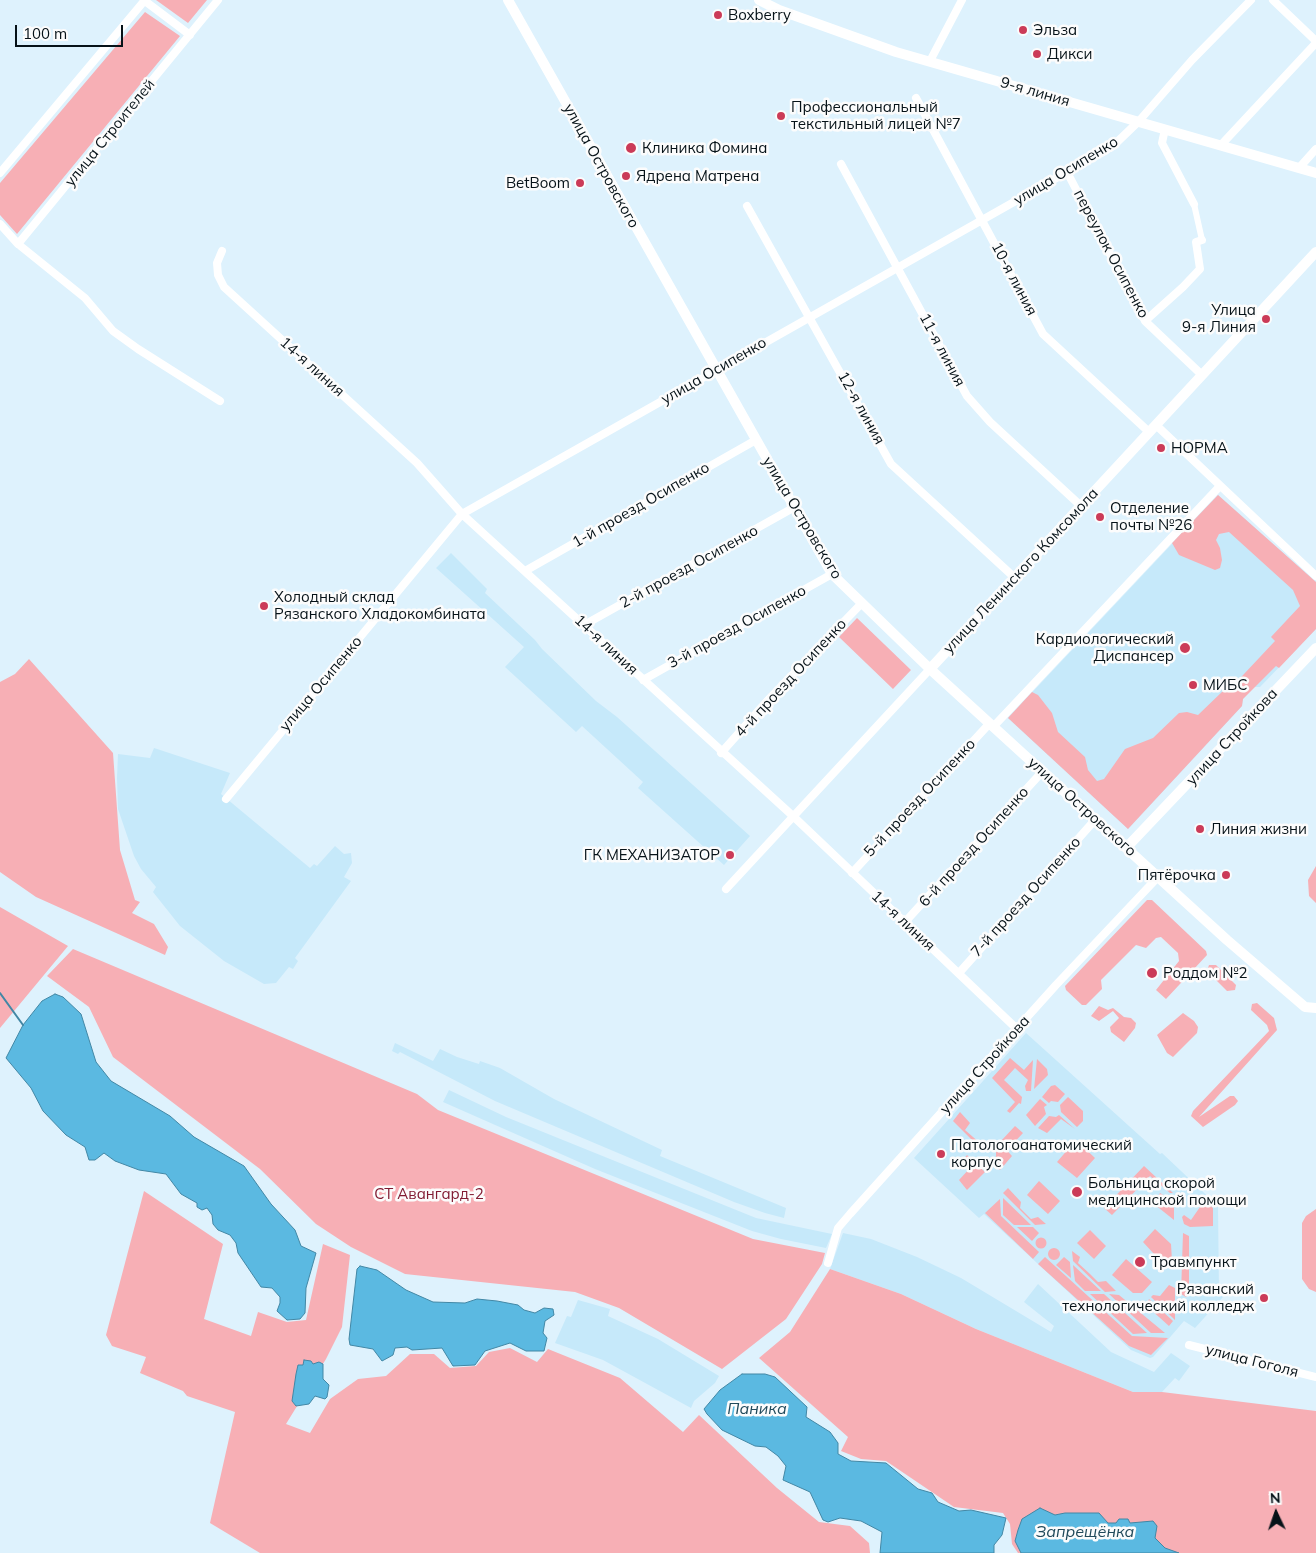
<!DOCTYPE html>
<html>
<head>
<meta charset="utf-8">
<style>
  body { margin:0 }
  #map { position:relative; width:1316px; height:1553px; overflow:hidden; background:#def2fd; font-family:Mulish,sans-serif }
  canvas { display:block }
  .north { position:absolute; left:1251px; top:1488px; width:50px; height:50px; -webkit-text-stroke:4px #fcfcfc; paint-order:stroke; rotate:357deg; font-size:14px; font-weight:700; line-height:20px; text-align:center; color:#061218 }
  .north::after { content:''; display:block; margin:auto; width:18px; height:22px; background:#061218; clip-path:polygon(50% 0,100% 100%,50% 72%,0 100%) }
  .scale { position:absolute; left:15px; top:25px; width:108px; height:22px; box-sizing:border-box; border:2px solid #061218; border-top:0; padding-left:6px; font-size:15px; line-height:18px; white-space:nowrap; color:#061218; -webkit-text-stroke:4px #fcfcfc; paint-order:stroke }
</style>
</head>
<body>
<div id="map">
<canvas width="1316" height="1553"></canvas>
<div class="north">N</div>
<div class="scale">100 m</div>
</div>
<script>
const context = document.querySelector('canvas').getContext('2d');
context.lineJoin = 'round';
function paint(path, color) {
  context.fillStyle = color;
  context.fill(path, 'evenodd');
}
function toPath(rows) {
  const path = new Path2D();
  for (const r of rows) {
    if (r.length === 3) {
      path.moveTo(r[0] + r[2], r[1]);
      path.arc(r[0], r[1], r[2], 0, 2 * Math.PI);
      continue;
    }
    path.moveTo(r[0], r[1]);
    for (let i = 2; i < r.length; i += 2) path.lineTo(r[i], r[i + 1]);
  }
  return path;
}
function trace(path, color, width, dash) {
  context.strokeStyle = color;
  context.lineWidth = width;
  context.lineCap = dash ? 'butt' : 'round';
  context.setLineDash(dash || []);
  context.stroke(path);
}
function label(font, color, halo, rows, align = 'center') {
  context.font = font + ' Mulish,sans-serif';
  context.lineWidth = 5;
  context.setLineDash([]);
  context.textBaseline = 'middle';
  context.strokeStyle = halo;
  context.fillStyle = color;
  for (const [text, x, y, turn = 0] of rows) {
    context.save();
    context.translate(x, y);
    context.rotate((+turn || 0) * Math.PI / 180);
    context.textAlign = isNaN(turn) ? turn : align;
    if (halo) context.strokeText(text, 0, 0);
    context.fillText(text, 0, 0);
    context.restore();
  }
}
paint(toPath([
  [1218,495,1316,582,1316,629,1260,687,1254,687,1243,699,1242,706,1128,829,1008,718],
  [451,553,487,589,485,593,535,640,542,649,596,701,617,717,750,836,724,865,638,788,643,782,582,726,576,732,505,667,524,647,436,568],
  [154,748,230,773,221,794,310,868,314,864,317,866,335,846,344,854,351,853,352,863,344,877,351,881,295,958,298,961,293,969,289,967,276,983,264,984,224,961,180,926,153,892,156,887,141,869,134,856,118,809,117,778,118,754,150,758],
  [1026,1033,1160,1154,1162,1153,1218,1206,1219,1294,1223,1297,1195,1328,1184,1321,1153,1357,1150,1358,1131,1350,984,1214,979,1218,914,1158],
  [395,1043,433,1061,440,1049,457,1057,479,1064,480,1061,500,1068,554,1099,662,1150,660,1156,786,1208,784,1218,765,1213,734,1202,495,1101,400,1052,398,1054,392,1051],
  [449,1090,506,1117,756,1218,832,1234,826,1248,781,1239,752,1231,595,1169,443,1102],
  [843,1233,871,1239,917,1257,961,1278,1051,1332,1054,1326,1024,1302,1038,1284,1111,1352,1154,1372,1171,1353,1190,1366,1179,1381,1175,1378,1162,1392,1133,1392,976,1329,901,1294,830,1269],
  [578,1300,610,1309,608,1316,658,1339,719,1376,715,1383,694,1401,691,1408,603,1360,555,1343,567,1316,571,1317]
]), '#c6e9fa');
paint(toPath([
  [156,0,207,0,188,23],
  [145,12,180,36,17,234,0,215,0,183],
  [1218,495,1316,582,1316,629,1279,668,1276,666,1243,699,1242,706,1128,829,1008,718,1032,692,1038,695,1052,713,1058,732,1085,757,1088,770,1097,781,1104,779,1125,749,1153,738,1179,713,1187,712,1198,715,1224,690,1229,690,1275,641,1271,637,1300,606,1293,590,1229,532,1219,534,1216,540,1220,548,1222,560,1220,568,1215,570,1179,555,1172,543],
  [857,618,911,670,893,689,839,637],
  [29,659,113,753,120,850,135,900,140,902,132,913,154,924,168,947,165,955,36,897,0,872,0,682,15,674],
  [1316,866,1316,903,1309,896,1308,880],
  [1147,900,1152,900,1206,951,1207,955,1166,999,1156,990,1179,961,1178,953,1161,937,1156,938,1146,948,1136,945,1101,980,1102,989,1086,1005,1082,1005,1066,990,1065,986],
  [0,907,68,946,0,1028],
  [73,949,417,1094,438,1110,753,1239,825,1253,822,1264,786,1319,722,1369,619,1308,575,1292,405,1274,351,1247,316,1224,260,1169,113,1057,89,1007,47,976],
  [1209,965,1216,965,1236,985,1235,990,1227,991,1207,971],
  [1257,1003,1274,1018,1277,1030,1199,1117,1230,1096,1234,1096,1238,1101,1235,1105,1203,1127,1191,1116,1193,1111,1269,1031,1267,1025,1251,1010,1252,1004],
  [1099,1006,1108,1010,1113,1008,1124,1017,1131,1018,1136,1023,1135,1028,1124,1042,1111,1032,1110,1027,1119,1018,1113,1011,1099,1021,1091,1016],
  [1183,1013,1194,1021,1198,1027,1197,1033,1173,1057,1167,1053,1157,1035],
  [1010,1058,1024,1070,1033,1060,1031,1091,1026,1091,1025,1086,1028,1080,1015,1068,1004,1080,1022,1097,1021,1104,1019,1103,1010,1113,1007,1111,1015,1102,992,1078],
  [1037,1059,1047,1069,1048,1075,1034,1089],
  [1055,1085,1065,1094,1058,1102,1051,1101,1049,1103,1042,1097,1051,1086],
  [1068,1097,1083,1111,1083,1121,1077,1127,1061,1112,1060,1105],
  [1040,1099,1047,1105,1044,1107,1046,1114,1035,1126,1026,1115],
  [960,1112,970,1123,965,1130,981,1144,978,1146,953,1121],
  [1059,1115,1075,1129,1061,1119,1047,1133,1038,1128,1049,1116,1056,1117],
  [1015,1126,1023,1133,1009,1148,1001,1141],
  [1076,1140,1095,1158,1077,1178,1057,1162],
  [1000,1143,1012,1156,1000,1170,996,1167,996,1145],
  [967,1155,985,1172,967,1190,959,1180,971,1167,963,1160],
  [1144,1166,1173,1193,1170,1193,1150,1176,1112,1215,1104,1208],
  [1039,1181,1060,1201,1048,1214,1027,1195],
  [1008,1188,1021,1202,1020,1208,1031,1219,1038,1217,1046,1224,1035,1225,1003,1193],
  [144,1191,223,1244,204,1319,251,1336,258,1312,287,1322,306,1320,323,1244,350,1255,342,1327,326,1359,286,1424,310,1433,330,1399,358,1379,386,1376,410,1354,434,1354,450,1368,476,1366,489,1352,510,1348,537,1362,548,1349,620,1378,683,1432,699,1415,777,1488,819,1522,850,1526,869,1543,870,1553,260,1553,210,1523,235,1412,187,1396,183,1391,140,1373,146,1357,112,1346,106,1335],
  [1160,1193,1174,1202,1174,1220,1154,1204],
  [1199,1195,1213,1208,1213,1226,1190,1227,1184,1224,1182,1217,1184,1215,1191,1220,1200,1207,1193,1201],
  [1003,1198,1031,1225,1014,1225,1003,1215],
  [1000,1199,1001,1216,1039,1252,1033,1259,985,1213],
  [1316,1209,1316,1292,1309,1289,1302,1279,1302,1223,1306,1216],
  [1017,1227,1033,1227,1039,1233,1032,1241],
  [1155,1229,1171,1244,1172,1261,1166,1267,1143,1242],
  [1090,1230,1106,1246,1094,1259,1077,1243],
  [1183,1233,1189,1236,1189,1294,1186,1297,1181,1294],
  [1041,1243,5.5],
  [1054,1254,6],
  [1072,1251,1080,1257,1078,1263,1090,1274,1098,1282,1106,1281,1116,1291,1105,1292,1073,1261],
  [1045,1257,1132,1336,1168,1338,1151,1355,1129,1346,1038,1264],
  [1064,1257,1070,1262,1071,1278,1056,1265],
  [1126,1259,1152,1282,1142,1293,1133,1293,1112,1275],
  [1073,1265,1101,1291,1085,1291,1075,1281],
  [830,1269,901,1294,976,1329,1133,1392,1162,1392,1316,1411,1316,1553,1018,1553,1012,1544,1010,1524,1003,1513,954,1507,886,1461,861,1459,841,1451,848,1437,759,1358,790,1332],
  [1169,1285,1175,1288,1175,1320,1151,1297,1153,1295,1160,1296],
  [1090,1294,1104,1294,1147,1333,1133,1334],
  [1109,1294,1119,1295,1165,1333,1151,1333],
  [1149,1299,1173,1321,1169,1326,1149,1308,1146,1305]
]), '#f7afb5');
const water = toPath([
  [55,994,63,997,81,1014,96,1062,111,1081,170,1116,194,1137,244,1166,271,1204,295,1230,301,1246,316,1253,306,1288,305,1313,300,1319,287,1320,277,1311,280,1303,280,1297,272,1288,261,1287,238,1253,236,1243,230,1235,218,1230,213,1224,212,1215,207,1208,202,1210,197,1207,197,1203,181,1194,166,1174,139,1170,115,1161,104,1153,95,1160,89,1160,85,1147,66,1135,43,1111,31,1088,6,1058,23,1025,42,1001,55,994],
  [360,1266,377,1270,406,1290,433,1302,465,1303,477,1299,497,1301,518,1305,524,1310,535,1313,544,1308,553,1309,554,1315,545,1321,543,1333,547,1338,544,1351,526,1351,510,1343,485,1351,475,1365,453,1366,442,1348,412,1350,407,1347,395,1348,393,1355,382,1361,373,1349,350,1345,349,1339,357,1269,360,1266],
  [304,1360,311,1361,313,1364,319,1362,323,1364,323,1379,329,1385,327,1397,325,1399,315,1396,309,1404,296,1406,292,1401,296,1374,298,1365,303,1365,304,1360],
  [742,1374,765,1374,775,1377,807,1407,806,1417,830,1432,838,1443,838,1454,851,1461,886,1463,918,1489,932,1493,938,1502,959,1511,971,1510,1006,1518,1002,1535,994,1545,994,1553,880,1553,882,1532,861,1521,840,1518,828,1522,823,1520,810,1492,783,1480,786,1466,778,1456,766,1447,755,1446,722,1430,707,1414,704,1409,720,1390,742,1374],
  [1040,1508,1055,1515,1065,1513,1099,1513,1108,1523,1116,1523,1119,1519,1128,1519,1130,1523,1153,1521,1157,1526,1155,1538,1165,1548,1179,1553,1021,1553,1015,1541,1018,1530,1022,1519,1040,1508]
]);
paint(water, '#5bb9e1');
trace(water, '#4287a5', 1);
trace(toPath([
  [0,993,23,1025]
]), '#4287a5', 2);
trace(toPath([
  [1194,204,1202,240]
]), '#fff', 6);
trace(toPath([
  [1273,0,1316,41],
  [145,1,190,35],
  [930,61,962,0],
  [916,98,1043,334,1149,432],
  [1165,129,1162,143,1194,204],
  [1221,145,1316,43],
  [841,164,967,396,990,422,1081,506],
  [1299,168,1316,149],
  [1067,172,1145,321,1202,375],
  [0,173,145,0],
  [747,206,891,464,1015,578],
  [0,224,18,244,218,0],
  [18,244,85,298,113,331,138,349,220,401],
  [222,251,217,263,218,275,224,287,417,463,462,514,794,817,1017,1029],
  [1145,321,1183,287,1200,269,1196,242,1202,240],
  [1156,425,1316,576],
  [525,571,756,440],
  [584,625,793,508],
  [643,680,832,574],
  [993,727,1220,486],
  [721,753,770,698,861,604],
  [226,799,462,514,1113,146,1139,121,1192,60,1251,0],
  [852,873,989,724],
  [726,889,930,669],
  [905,922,1042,772],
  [959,973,1094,821],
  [828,1263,838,1228,850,1214,1056,985,1158,877],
  [1189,1345,1316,1377]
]), '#fff', 8);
trace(toPath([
  [508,0,832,574,930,669,1227,940,1305,1007,1316,1008],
  [759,0,779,10,896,52,1316,173],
  [930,669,1316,252],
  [1127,847,1316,648]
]), '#fff', 10);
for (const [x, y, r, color] of [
  [718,15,5,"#cb3b58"],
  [1023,30,5,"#cb3b58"],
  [1037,54,5,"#cb3b58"],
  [781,116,5,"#cb3b58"],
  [631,148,6,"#cb3b58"],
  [626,176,5,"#cb3b58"],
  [580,183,5,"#cb3b58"],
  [1266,319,5,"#cb3b58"],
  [1161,448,5,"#cb3b58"],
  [1100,517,5,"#cb3b58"],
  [264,606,5,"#cb3b58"],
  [1185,648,6,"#cb3b58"],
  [1193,685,5,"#cb3b58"],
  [1200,829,5,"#cb3b58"],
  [730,855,5,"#cb3b58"],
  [1226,875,5,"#cb3b58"],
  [1152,973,6,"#cb3b58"],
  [941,1154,5,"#cb3b58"],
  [1077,1192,6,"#cb3b58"],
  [1140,1262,6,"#cb3b58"],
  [1264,1298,5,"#cb3b58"]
]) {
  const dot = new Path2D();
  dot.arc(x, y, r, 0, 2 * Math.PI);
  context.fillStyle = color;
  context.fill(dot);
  trace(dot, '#fcfcfc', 2);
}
label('15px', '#061218', '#fcfcfc', [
  ["Boxberry",728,15],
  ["Эльза",1033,30],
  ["Дикси",1047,54],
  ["Профессиональный",791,107],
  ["текстильный лицей №7",791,124],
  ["Клиника Фомина",642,148],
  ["Ядрена Матрена",636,176],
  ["BetBoom",570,183,"right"],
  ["Улица",1256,310,"right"],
  ["9-я Линия",1256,327,"right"],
  ["НОРМА",1171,448],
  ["Отделение",1110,508],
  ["почты №26",1110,525],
  ["Холодный склад",274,597],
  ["Рязанского Хладокомбината",274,614],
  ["Кардиологический",1174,639,"right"],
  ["Диспансер",1174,656,"right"],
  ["МИБС",1203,685],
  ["Линия жизни",1210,829],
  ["ГК МЕХАНИЗАТОР",720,855,"right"],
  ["Пятёрочка",1216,875,"right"],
  ["Роддом №2",1163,973],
  ["Патологоанатомический",951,1145],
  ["корпус",951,1162],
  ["Больница скорой",1088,1183],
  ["медицинской помощи",1088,1200],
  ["Травмпункт",1151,1262],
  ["Рязанский",1254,1289,"right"],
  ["технологический колледж",1254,1306,"right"]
], 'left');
label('15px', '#061218', '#fcfcfc', [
  ["9-я линия",1035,92,16],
  ["улица Строителей",110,133,-51],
  ["улица Островского",601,166,61],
  ["улица Осипенко",1066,171,-31],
  ["переулок Осипенко",1111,254,62],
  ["10-я линия",1014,279,62],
  ["11-я линия",942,350,62],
  ["14-я линия",312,367,42],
  ["улица Осипенко",714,371,-30],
  ["12-я линия",861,408,61],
  ["1-й проезд Осипенко",641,505,-30],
  ["улица Островского",802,518,59],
  ["2-й проезд Осипенко",689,567,-29],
  ["улица Ленинского Комсомола",1021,571,-47],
  ["3-й проезд Осипенко",737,627,-29],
  ["14-я линия",606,645,43],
  ["4-й проезд Осипенко",791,678,-47],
  ["улица Осипенко",321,684,-50],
  ["улица Стройкова",1232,737,-47],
  ["5-й проезд Осипенко",920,798,-47],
  ["улица Островского",1082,807,42],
  ["6-й проезд Осипенко",974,847,-48],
  ["7-й проезд Осипенко",1026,897,-48],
  ["14-я линия",903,921,43],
  ["улица Стройкова",985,1065,-48],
  ["улица Гоголя",1252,1361,14]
]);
label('15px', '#811b32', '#fcfcfc', [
  ["СТ Авангард-2",429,1194]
]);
label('italic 16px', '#214a5b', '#fcfcfc', [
  ["Паника",757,1409],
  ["Запрещёнка",1085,1532]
]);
</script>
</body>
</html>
